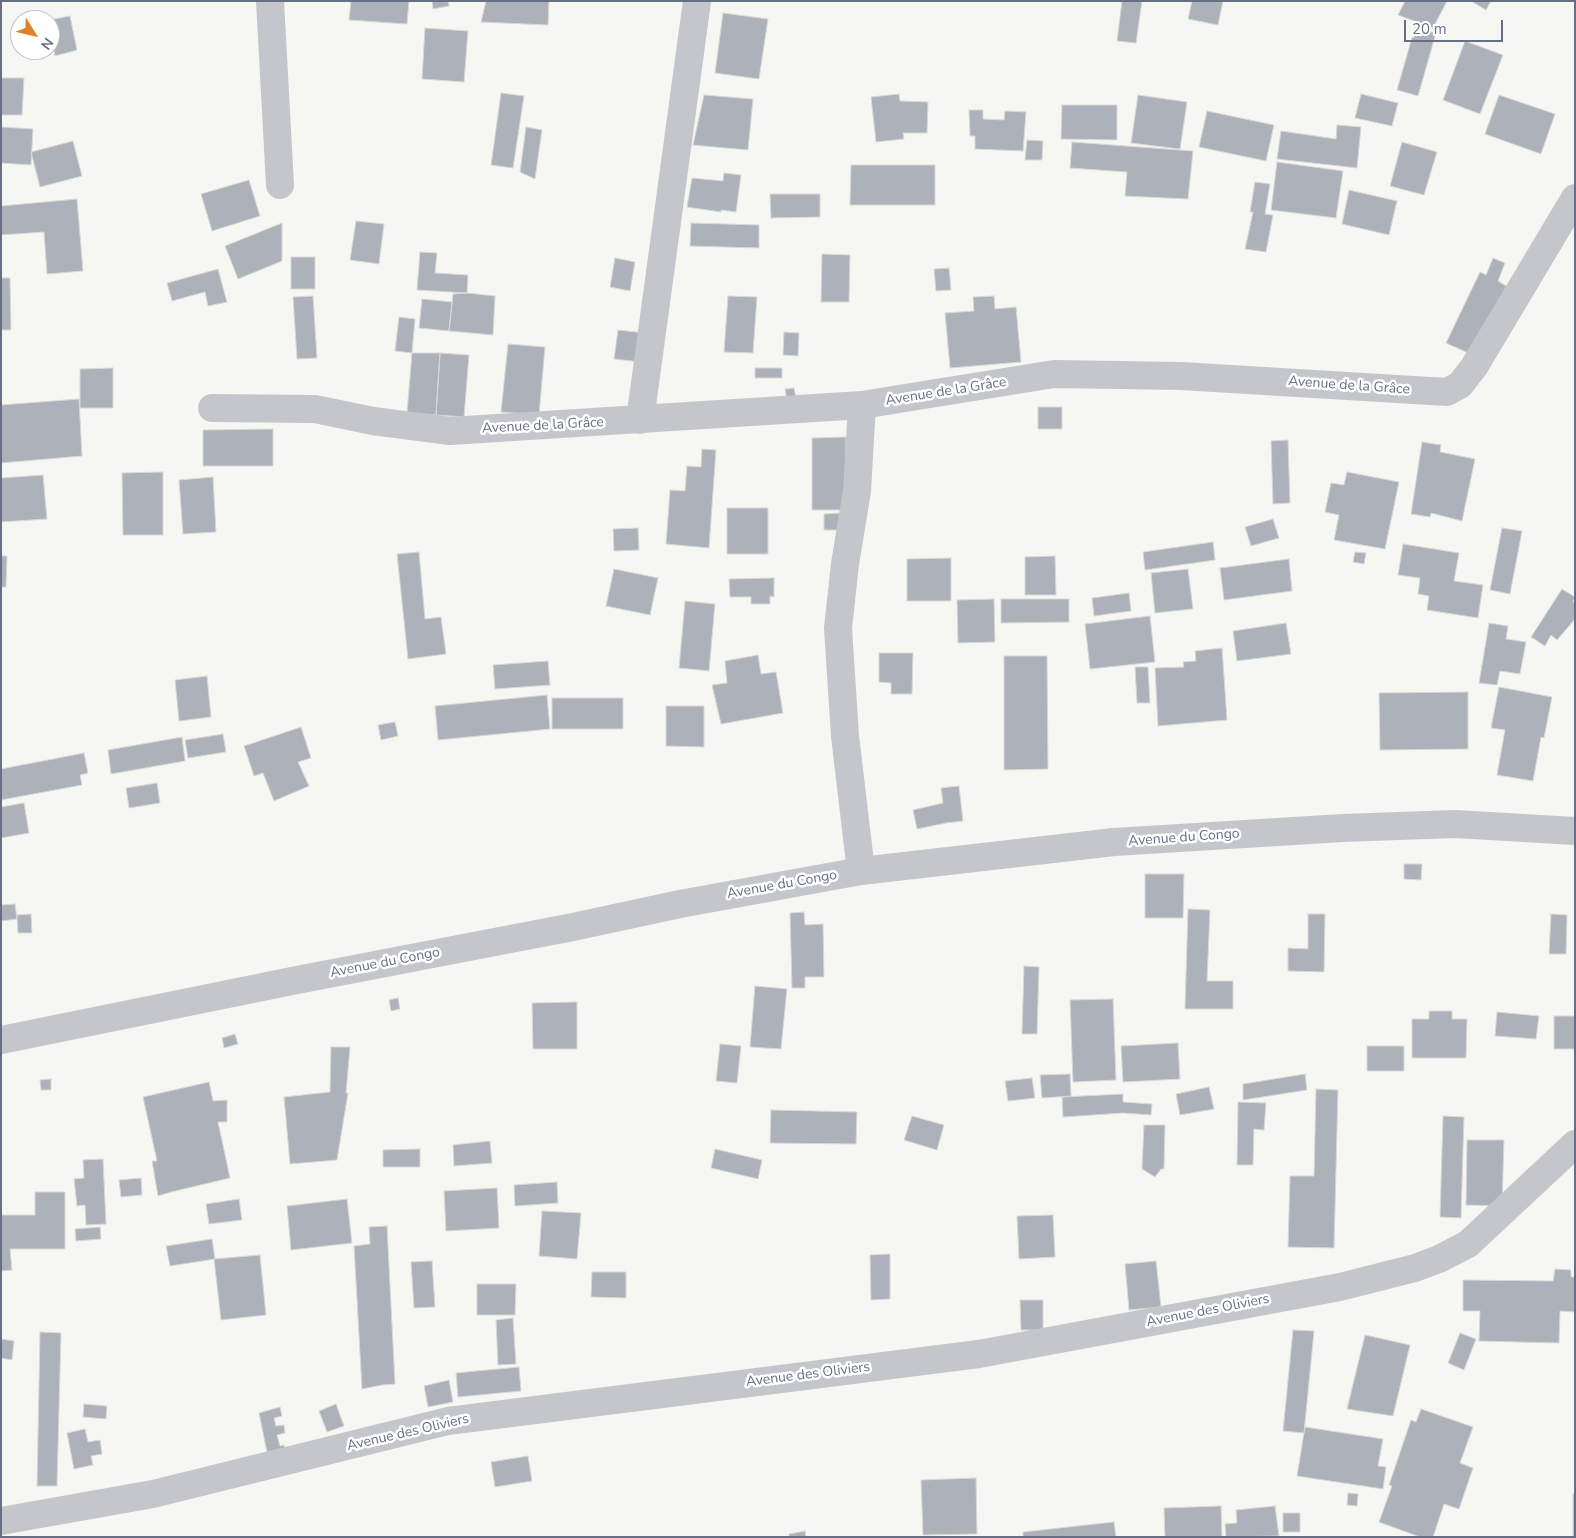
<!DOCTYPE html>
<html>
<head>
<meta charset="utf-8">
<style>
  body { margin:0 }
  #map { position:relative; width:1576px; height:1538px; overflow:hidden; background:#f6f7f3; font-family:"Nunito Sans",sans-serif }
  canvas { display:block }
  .frame { position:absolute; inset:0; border:2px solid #666f84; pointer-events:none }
  .north { position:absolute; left:10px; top:10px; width:50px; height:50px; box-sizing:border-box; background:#fff; border:1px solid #c2c5ce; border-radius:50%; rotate:126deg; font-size:14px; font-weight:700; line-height:20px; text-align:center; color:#666f84 }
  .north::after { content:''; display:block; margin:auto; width:18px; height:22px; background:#df822b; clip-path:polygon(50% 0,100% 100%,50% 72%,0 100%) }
  .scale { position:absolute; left:1404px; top:20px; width:99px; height:22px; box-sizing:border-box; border:2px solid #666f84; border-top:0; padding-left:6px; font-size:15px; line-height:18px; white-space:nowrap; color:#666f84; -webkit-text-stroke:4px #fff; paint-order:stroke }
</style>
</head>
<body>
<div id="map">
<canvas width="1576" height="1538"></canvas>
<div class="frame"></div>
<div class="north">N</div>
<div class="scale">20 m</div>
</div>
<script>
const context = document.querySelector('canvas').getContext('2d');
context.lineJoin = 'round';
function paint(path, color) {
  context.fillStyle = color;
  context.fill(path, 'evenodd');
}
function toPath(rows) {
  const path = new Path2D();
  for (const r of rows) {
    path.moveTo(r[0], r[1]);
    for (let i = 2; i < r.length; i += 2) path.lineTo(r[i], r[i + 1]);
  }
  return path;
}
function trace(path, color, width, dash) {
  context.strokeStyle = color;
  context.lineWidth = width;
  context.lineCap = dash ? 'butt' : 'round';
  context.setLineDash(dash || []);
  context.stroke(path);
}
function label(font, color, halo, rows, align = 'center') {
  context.font = font + ' "Nunito Sans",sans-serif';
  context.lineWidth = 5;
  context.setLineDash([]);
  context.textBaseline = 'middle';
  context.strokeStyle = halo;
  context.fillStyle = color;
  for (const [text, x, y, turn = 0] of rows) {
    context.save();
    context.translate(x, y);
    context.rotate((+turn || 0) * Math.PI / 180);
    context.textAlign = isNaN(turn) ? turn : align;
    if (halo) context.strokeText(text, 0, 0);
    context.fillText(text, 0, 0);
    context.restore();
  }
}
const building = toPath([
  [351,1,409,1,407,24,349,20,351,1],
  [432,1,448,1,449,6,433,9,432,1],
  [486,1,549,1,548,25,481,22,486,1],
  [1122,1,1142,1,1136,43,1117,41,1122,1],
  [1192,1,1223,1,1218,25,1188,19,1192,1],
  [1405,1,1447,1,1433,28,1398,15,1405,1],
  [1471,1,1491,1,1486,10,1471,1],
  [723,13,768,19,759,79,715,73,723,13],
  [70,16,77,50,55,56,49,20,70,16],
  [1415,27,1436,33,1418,96,1397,90,1415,27],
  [425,28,468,31,464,82,422,79,425,28],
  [1465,41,1503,55,1480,114,1443,100,1465,41],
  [1,78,24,78,22,115,1,115,1,78],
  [501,93,524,96,513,168,491,165,501,93],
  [899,94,900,101,928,102,927,133,903,133,904,139,876,142,871,97,899,94],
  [1361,94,1398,103,1392,126,1355,118,1361,94],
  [704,95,753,99,748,150,693,145,704,95],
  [1138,95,1187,102,1180,149,1131,143,1138,95],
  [1499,95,1555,114,1541,154,1485,134,1499,95],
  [1062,105,1117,105,1117,140,1061,139,1062,105],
  [969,110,983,110,983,119,1004,120,1005,111,1026,112,1023,151,975,149,975,136,970,136,969,110],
  [1207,111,1274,125,1266,161,1199,147,1207,111],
  [1337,125,1361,127,1357,168,1277,159,1281,131,1336,139,1337,125],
  [1,127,33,129,31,165,1,163,1,127],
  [526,127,542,130,535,179,520,172,526,127],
  [1027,140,1043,141,1042,160,1025,160,1027,140],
  [73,141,82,176,40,187,31,152,73,141],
  [1072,142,1193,151,1188,199,1125,196,1127,172,1070,168,1072,142],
  [1402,142,1437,152,1424,195,1390,186,1402,142],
  [1277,162,1343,171,1336,218,1271,210,1277,162],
  [851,165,935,165,935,205,850,205,851,165],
  [724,173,741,175,736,212,721,210,721,212,687,207,692,178,723,181,724,173],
  [249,180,260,216,212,231,201,194,249,180],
  [1255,182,1270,184,1265,214,1273,215,1266,252,1245,249,1253,212,1250,212,1255,182],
  [1349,190,1397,201,1389,235,1342,224,1349,190],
  [770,194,820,194,820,217,771,218,770,194],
  [77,199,83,271,47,274,44,232,1,235,1,206,77,199],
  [356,221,384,224,379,264,350,260,356,221],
  [282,223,282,261,238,279,225,246,282,223],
  [691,223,759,225,759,248,690,246,691,223],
  [420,252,437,253,435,273,468,275,467,293,417,290,420,252],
  [822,254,850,255,849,302,821,302,822,254],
  [291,257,315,257,315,289,291,289,291,257],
  [615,258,635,262,630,291,610,287,615,258],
  [1493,258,1505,263,1498,281,1511,289,1475,356,1446,343,1480,272,1486,275,1493,258],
  [949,268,951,290,936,291,934,269,949,268],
  [218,269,227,302,208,306,205,292,172,301,167,283,218,269],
  [1,278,10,278,11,330,1,330,1,278],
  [467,293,495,296,493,335,449,331,453,294,467,293],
  [313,296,317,358,297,359,293,297,313,296],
  [728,296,757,297,753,353,724,352,728,296],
  [994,296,995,309,1016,307,1021,362,950,368,945,313,974,311,973,297,994,296],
  [422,299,452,302,449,331,419,328,422,299],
  [399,317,415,319,412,353,395,351,399,317],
  [618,330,645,333,641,362,614,359,618,330],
  [784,332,799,333,798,356,783,355,784,332],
  [508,344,545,347,539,415,501,412,508,344],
  [412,353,440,353,436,415,407,413,412,353],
  [440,353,469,355,464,417,436,415,440,353],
  [113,368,113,408,80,408,80,369,113,368],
  [755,368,782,368,782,378,755,378,755,368],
  [794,388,797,404,788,405,785,389,794,388],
  [79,399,82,456,1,463,1,405,79,399],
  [1038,407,1062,407,1062,429,1038,429,1038,407],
  [273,429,273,466,203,466,203,430,273,429],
  [846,437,845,510,812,510,812,438,846,437],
  [1288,440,1290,503,1273,504,1271,441,1288,440],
  [1422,442,1441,445,1440,452,1475,459,1462,521,1431,513,1430,517,1411,514,1422,442],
  [702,449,716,450,709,548,666,544,670,490,685,491,687,466,701,467,702,449],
  [163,472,163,535,123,535,122,473,163,472],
  [1347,472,1399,482,1385,549,1334,540,1339,515,1325,512,1331,483,1344,485,1347,472],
  [43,475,47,519,1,522,1,478,43,475],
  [213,477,216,532,183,534,179,480,213,477],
  [727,508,768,508,768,554,727,554,727,508],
  [841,513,841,530,824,530,824,514,841,513],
  [1273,519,1279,538,1251,546,1245,527,1273,519],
  [638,528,639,550,614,551,613,529,638,528],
  [1502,528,1522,531,1510,594,1490,590,1502,528],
  [1213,542,1215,560,1145,570,1143,552,1213,542],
  [1403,544,1459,553,1454,581,1483,585,1478,618,1427,610,1429,596,1418,594,1420,578,1398,575,1403,544],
  [419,552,425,619,441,617,446,654,408,659,397,554,419,552],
  [1355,552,1366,553,1364,564,1353,562,1355,552],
  [1,556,7,556,6,587,1,587,1,556],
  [1055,556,1056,595,1025,595,1025,557,1055,556],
  [951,558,951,601,907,601,907,559,951,558],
  [1289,559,1292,591,1224,600,1220,568,1289,559],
  [614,569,658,578,650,615,606,606,614,569],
  [1188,569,1193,609,1155,613,1151,573,1188,569],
  [774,578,774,597,770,596,770,604,751,604,751,597,730,597,729,579,774,578],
  [1562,589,1575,597,1573,602,1575,603,1575,619,1557,640,1551,635,1545,646,1531,637,1562,589],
  [1129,593,1131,611,1094,616,1092,598,1129,593],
  [994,599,995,642,958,643,957,600,994,599],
  [1001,599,1069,599,1069,622,1001,623,1001,599],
  [685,601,715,604,709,671,679,668,685,601],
  [1150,616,1155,662,1090,669,1085,624,1150,616],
  [1286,623,1291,654,1237,661,1233,631,1286,623],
  [1489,623,1508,626,1506,639,1526,642,1520,674,1500,671,1497,685,1479,683,1489,623],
  [1222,648,1227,720,1158,726,1155,668,1184,667,1183,662,1196,661,1195,651,1222,648],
  [879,653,913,653,912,694,891,694,891,683,879,682,879,653],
  [758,655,761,674,776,672,783,713,721,724,712,685,727,683,725,661,758,655],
  [1004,656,1047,656,1048,769,1004,770,1004,656],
  [548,661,550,685,495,689,493,665,548,661],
  [1135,667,1148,667,1150,703,1137,703,1135,667],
  [207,676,211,717,179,721,175,680,207,676],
  [1499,687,1552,697,1544,738,1541,737,1533,781,1497,775,1505,730,1491,728,1499,687],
  [1468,692,1468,749,1380,750,1379,693,1468,692],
  [547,695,550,729,438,740,435,706,547,695],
  [552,698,623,698,623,729,552,729,552,698],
  [666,706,704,706,704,747,666,746,666,706],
  [395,722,398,736,381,740,378,725,395,722],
  [301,727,311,758,298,762,309,786,274,801,263,773,254,776,244,746,301,727],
  [223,734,226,752,188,758,185,740,223,734],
  [182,737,185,761,111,774,108,750,182,737],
  [84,753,88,773,80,775,82,785,1,800,1,769,84,753],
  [157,783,160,803,129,808,126,788,157,783],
  [959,786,963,821,946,823,917,829,913,810,943,803,941,788,959,786],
  [24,803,29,833,1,838,1,807,24,803],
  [1404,864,1422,864,1421,880,1404,879,1404,864],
  [1145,874,1184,874,1183,918,1145,918,1145,874],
  [15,904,17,919,1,921,1,905,15,904],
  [1188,909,1210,910,1207,981,1233,981,1233,1009,1185,1009,1188,909],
  [804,912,805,925,823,924,824,977,805,977,805,988,792,988,790,913,804,912],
  [31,914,32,933,18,933,17,915,31,914],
  [1308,914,1325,914,1324,972,1288,971,1288,948,1308,949,1308,914],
  [1551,914,1567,915,1566,954,1549,954,1551,914],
  [1024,966,1039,967,1037,1034,1022,1034,1024,966],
  [755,986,787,989,781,1049,750,1047,755,986],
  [398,998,400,1009,391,1011,389,1000,398,998],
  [1113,999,1116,1080,1073,1082,1070,1000,1113,999],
  [577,1002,577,1049,533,1049,532,1003,577,1002],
  [1429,1011,1452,1011,1452,1019,1467,1019,1466,1058,1412,1058,1412,1019,1429,1019,1429,1011],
  [1497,1012,1539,1016,1536,1039,1495,1036,1497,1012],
  [1554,1016,1575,1016,1575,1049,1554,1049,1554,1016],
  [235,1034,238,1044,224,1048,222,1038,235,1034],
  [1178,1043,1180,1079,1123,1082,1121,1046,1178,1043],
  [720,1044,741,1046,737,1083,716,1081,720,1044],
  [1367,1046,1404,1046,1404,1071,1367,1071,1367,1046],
  [331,1047,350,1047,346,1093,348,1093,337,1160,290,1164,284,1097,330,1092,331,1047],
  [1070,1074,1071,1096,1042,1098,1040,1075,1070,1074],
  [1305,1074,1307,1090,1243,1100,1243,1084,1305,1074],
  [1032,1078,1035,1098,1008,1101,1005,1081,1032,1078],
  [51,1079,51,1090,41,1090,40,1080,51,1079],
  [209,1082,213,1101,227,1100,227,1122,218,1122,230,1178,171,1192,158,1196,152,1161,157,1161,143,1097,209,1082],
  [1209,1087,1214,1109,1180,1115,1176,1094,1209,1087],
  [1316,1089,1338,1090,1334,1248,1288,1247,1290,1176,1314,1176,1316,1089],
  [1123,1094,1123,1102,1152,1104,1151,1115,1123,1113,1063,1117,1062,1097,1123,1094],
  [1238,1102,1266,1103,1264,1130,1254,1129,1253,1165,1237,1165,1238,1102],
  [771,1110,857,1112,856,1144,770,1143,771,1110],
  [912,1116,944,1125,937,1150,904,1140,912,1116],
  [1443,1116,1464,1117,1461,1218,1440,1217,1443,1116],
  [1144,1125,1165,1125,1164,1169,1161,1169,1155,1177,1142,1169,1144,1125],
  [1467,1140,1504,1140,1502,1206,1466,1205,1467,1140],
  [490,1141,492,1163,454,1166,453,1145,490,1141],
  [420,1149,420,1167,383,1167,383,1150,420,1149],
  [715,1149,762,1160,758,1179,711,1168,715,1149],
  [103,1159,106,1224,86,1225,85,1205,77,1206,74,1179,84,1178,83,1160,103,1159],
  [141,1178,142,1195,121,1197,119,1180,141,1178],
  [557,1182,558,1203,515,1206,514,1185,557,1182],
  [497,1188,499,1228,446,1231,444,1191,497,1188],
  [35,1192,65,1192,65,1249,10,1249,12,1270,1,1271,1,1215,35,1215,35,1192],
  [239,1199,242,1220,209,1224,206,1204,239,1199],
  [347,1199,352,1243,291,1250,287,1206,347,1199],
  [542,1211,581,1213,577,1259,539,1256,542,1211],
  [1053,1215,1055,1257,1019,1259,1017,1216,1053,1215],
  [387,1226,395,1384,382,1385,362,1389,354,1246,370,1244,369,1227,387,1226],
  [100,1227,101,1239,76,1241,75,1229,100,1227],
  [212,1239,215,1259,170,1266,166,1246,212,1239],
  [890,1254,890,1299,871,1300,870,1255,890,1254],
  [260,1255,266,1315,221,1320,214,1259,260,1255],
  [432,1261,435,1307,414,1308,411,1262,432,1261],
  [1156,1261,1161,1307,1129,1310,1125,1264,1156,1261],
  [1555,1269,1571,1270,1571,1277,1575,1277,1575,1312,1560,1311,1559,1343,1479,1341,1480,1311,1463,1311,1463,1280,1553,1281,1555,1269],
  [592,1272,626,1272,626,1298,591,1297,592,1272],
  [477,1284,516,1284,515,1315,477,1315,477,1284],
  [1020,1300,1043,1300,1043,1330,1021,1330,1020,1300],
  [513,1318,516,1364,498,1365,496,1320,513,1318],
  [1293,1330,1314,1331,1304,1433,1283,1431,1293,1330],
  [40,1332,61,1333,57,1486,37,1486,40,1332],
  [1460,1333,1476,1339,1464,1370,1448,1363,1460,1333],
  [1365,1335,1410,1345,1393,1416,1347,1409,1365,1335],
  [1,1339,14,1341,12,1360,1,1358,1,1339],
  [519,1367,521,1391,458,1397,456,1373,519,1367],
  [449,1380,453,1402,428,1407,424,1386,449,1380],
  [84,1404,107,1406,106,1419,83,1417,84,1404],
  [336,1404,344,1426,327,1432,319,1411,336,1404],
  [280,1407,282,1416,274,1418,276,1426,284,1425,285,1433,277,1435,280,1446,284,1445,286,1452,268,1457,259,1413,280,1407],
  [1421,1409,1473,1427,1460,1463,1473,1468,1459,1509,1444,1504,1433,1537,1420,1537,1379,1522,1392,1486,1389,1485,1411,1420,1416,1422,1421,1409],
  [1305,1427,1383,1439,1378,1466,1386,1467,1383,1489,1297,1476,1305,1427],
  [85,1429,88,1442,100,1440,102,1454,91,1456,93,1465,74,1469,67,1433,85,1429],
  [528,1456,532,1481,495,1487,491,1462,528,1456],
  [976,1478,977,1534,923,1535,921,1480,976,1478],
  [1348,1493,1358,1494,1357,1506,1347,1505,1348,1493],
  [1573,1494,1575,1494,1575,1537,1573,1537,1573,1494],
  [1221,1506,1222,1537,1165,1537,1164,1508,1221,1506],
  [1275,1506,1279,1536,1226,1537,1225,1524,1237,1523,1236,1510,1275,1506],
  [1283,1513,1300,1513,1300,1532,1283,1532,1283,1513],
  [1114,1522,1116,1537,1023,1537,1023,1532,1114,1522],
  [805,1531,806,1537,789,1537,789,1534,805,1531]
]);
paint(building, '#adb1b9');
trace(building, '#d8d8d6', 1);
trace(toPath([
  [270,1,280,185],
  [212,408,315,409,373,421,450,431,862,405,1054,374,1181,376,1447,392,1460,385,1474,367,1575,198],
  [640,420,697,1],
  [861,871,845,736,838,628,845,564,857,491,862,405],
  [1,1040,297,980,573,927,680,904,861,871,1114,842,1343,828,1455,824,1575,831],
  [1,1521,153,1494,448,1421,979,1354,1340,1287,1415,1268,1439,1259,1468,1244,1575,1144]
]), '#c4c6cb', 28);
label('14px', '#666f84', '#fff', [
  ["Avenue de la Grâce",1349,386,4],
  ["Avenue de la Grâce",946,392,-9],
  ["Avenue de la Grâce",543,426,-3],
  ["Avenue du Congo",1184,838,-4],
  ["Avenue du Congo",782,885,-10],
  ["Avenue du Congo",385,963,-11],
  ["Avenue des Oliviers",1208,1311,-11],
  ["Avenue des Oliviers",808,1375,-7],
  ["Avenue des Oliviers",408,1433,-13]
]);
</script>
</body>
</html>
